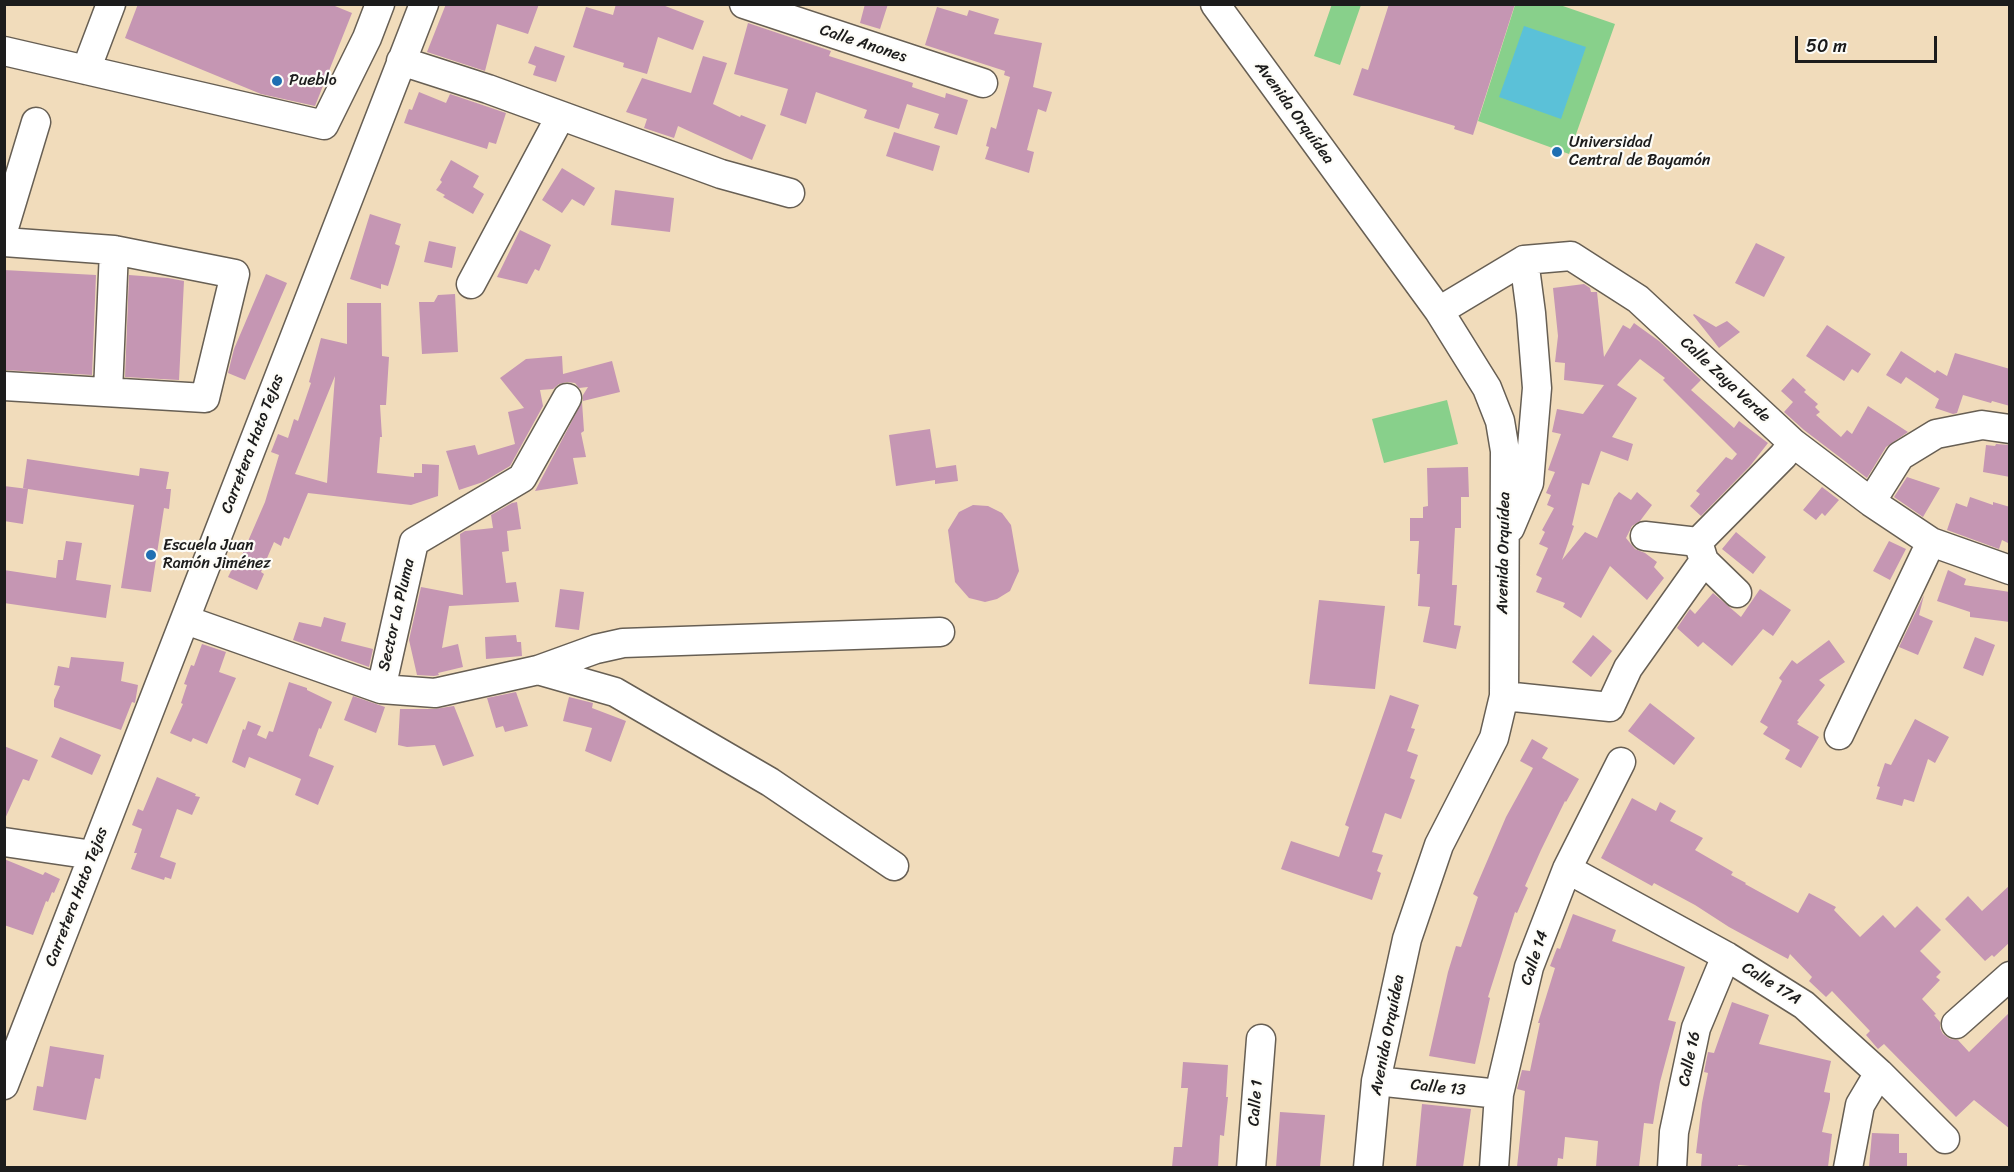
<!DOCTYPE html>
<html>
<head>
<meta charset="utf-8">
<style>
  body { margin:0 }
  #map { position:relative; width:2014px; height:1172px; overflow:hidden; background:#f1dcbb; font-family:Sriracha,sans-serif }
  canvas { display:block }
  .frame { position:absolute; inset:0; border:6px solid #1c1c1c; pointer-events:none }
  .scale { position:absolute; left:1795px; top:36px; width:142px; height:27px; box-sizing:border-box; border:3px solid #1c1c1c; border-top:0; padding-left:8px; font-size:18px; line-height:21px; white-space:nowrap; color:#1c1c1c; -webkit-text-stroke:4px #fdfcf7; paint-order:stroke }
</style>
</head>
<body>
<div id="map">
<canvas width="2014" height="1172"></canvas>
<div class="frame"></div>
<div class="scale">50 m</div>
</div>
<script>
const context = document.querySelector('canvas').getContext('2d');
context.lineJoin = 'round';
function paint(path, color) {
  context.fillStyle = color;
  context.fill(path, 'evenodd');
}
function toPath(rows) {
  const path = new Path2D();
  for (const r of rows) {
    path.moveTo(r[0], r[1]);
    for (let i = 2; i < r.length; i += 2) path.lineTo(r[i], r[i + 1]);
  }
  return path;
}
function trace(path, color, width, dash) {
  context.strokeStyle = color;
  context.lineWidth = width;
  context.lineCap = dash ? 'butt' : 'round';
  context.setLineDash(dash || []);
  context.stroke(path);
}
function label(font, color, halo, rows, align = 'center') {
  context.font = font + ' Sriracha,sans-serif';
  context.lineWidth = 4.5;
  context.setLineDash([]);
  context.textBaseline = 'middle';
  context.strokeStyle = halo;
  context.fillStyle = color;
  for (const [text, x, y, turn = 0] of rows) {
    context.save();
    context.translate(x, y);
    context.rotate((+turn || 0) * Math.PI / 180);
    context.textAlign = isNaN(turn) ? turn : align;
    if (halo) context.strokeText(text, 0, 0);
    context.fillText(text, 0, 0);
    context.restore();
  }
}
paint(toPath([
  [1332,4,1361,5,1340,65,1314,56],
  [1515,5,1560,5,1615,24,1569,154,1478,121],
  [1447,400,1458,444,1384,463,1372,419]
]), '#88d08b');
paint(toPath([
  [1524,26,1586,47,1561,119,1499,97]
]), '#5bc1d8');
paint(toPath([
  [138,4,330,4,352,13,315,106,261,94,125,38],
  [446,4,539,4,528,34,497,24,485,71,427,52],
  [616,4,660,4,704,21,693,50,658,37,647,74,623,67,624,63,573,47,586,7,613,15],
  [865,4,888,4,880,29,860,23],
  [1389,4,1515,4,1473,135,1454,129,1455,126,1353,95,1362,68,1368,70],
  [937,7,967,16,969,10,999,19,994,34,1042,43,1033,87,1052,92,1046,112,1038,109,1027,150,1034,152,1029,173,985,159,989,147,986,146,991,127,996,129,1010,77,1004,75,1005,71,925,45],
  [748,23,831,51,829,56,913,83,912,87,945,98,946,93,968,100,957,135,934,128,939,114,907,104,899,129,864,118,867,110,816,92,806,124,780,115,788,89,734,74],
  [535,46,565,56,556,82,533,75,536,66,528,63],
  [703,56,727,63,713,104,740,117,741,115,766,125,752,160,678,126,674,138,644,128,647,119,626,112,642,78,691,93],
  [419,92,446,103,450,94,506,113,496,144,489,142,487,149,404,123,409,109,412,110],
  [894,132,940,146,933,171,886,156],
  [451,160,479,176,473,187,484,194,473,214,443,197,445,195,436,190,442,182,440,180],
  [562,168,595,188,584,206,572,199,562,213,542,200],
  [615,190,674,198,670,232,611,225],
  [370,214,401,224,395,244,400,246,394,267,388,286,381,284,381,289,350,279],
  [520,230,551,245,539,271,535,269,527,284,497,277],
  [429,241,456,247,452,268,424,262],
  [1756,243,1785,257,1764,297,1735,283],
  [4,270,96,275,92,375,4,370],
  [266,274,287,283,245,380,228,373,234,349],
  [129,275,168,278,184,281,179,380,125,377],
  [1584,284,1590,288,1591,292,1597,292,1604,357,1623,325,1630,329,1634,323,1659,341,1701,380,1691,390,1734,428,1739,421,1768,443,1750,466,1701,516,1690,506,1700,494,1696,491,1726,457,1732,460,1737,454,1663,380,1665,378,1640,359,1617,385,1637,398,1612,437,1633,444,1628,461,1601,451,1589,485,1582,483,1572,525,1574,526,1562,560,1585,532,1597,538,1614,498,1619,492,1631,500,1637,492,1652,505,1640,521,1632,526,1626,538,1635,549,1645,553,1657,562,1654,567,1664,578,1647,600,1610,566,1581,618,1563,607,1565,603,1536,592,1542,578,1536,575,1548,548,1539,544,1545,532,1542,530,1554,508,1547,505,1551,495,1546,493,1555,472,1548,470,1561,434,1552,432,1557,409,1583,414,1604,385,1564,380,1565,363,1555,362,1558,336,1553,288],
  [455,294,458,352,422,354,419,302,434,302,438,295],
  [347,303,381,303,382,356,389,357,386,405,380,405,382,437,380,437,377,473,414,477,414,473,422,473,422,464,439,465,438,496,411,505,308,493,289,539,284,537,281,546,274,542,261,572,264,574,257,590,228,577,236,561,239,562,265,502,279,455,271,452,278,434,288,438,294,419,298,421,311,383,309,382,321,338,347,344],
  [335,376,327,483,295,474],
  [1694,314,1716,327,1727,321,1740,332,1719,348,1693,315],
  [1827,325,1871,354,1858,373,1852,369,1844,381,1806,356],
  [1901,351,1935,373,1937,370,1947,376,1955,353,2010,369,2010,406,1992,401,1991,403,1963,395,1957,413,1953,414,1935,408,1939,399,1906,377,1901,384,1886,375],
  [562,356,563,374,612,361,620,392,583,401,583,395,588,387,579,388,575,383,567,382,559,384,553,389,540,390,543,406,510,466,483,482,459,490,446,451,475,445,478,455,515,444,508,412,524,408,500,378,526,359],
  [1793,378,1806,390,1804,392,1818,404,1815,407,1820,412,1816,415,1841,437,1847,430,1852,434,1868,406,1908,432,1886,447,1867,478,1804,430,1784,412,1793,402,1781,391],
  [582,402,584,431,581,433,586,457,573,458,578,484,535,491],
  [930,429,936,468,956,465,958,481,935,484,935,480,896,486,889,435],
  [1996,444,2010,445,2010,477,1983,472,1986,445,1995,446],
  [27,459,139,476,140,468,169,472,166,489,171,489,169,509,164,508,151,592,121,588,134,505,28,489,23,524,4,521,4,486,28,489,23,488],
  [1468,467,1469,497,1461,497,1461,528,1455,528,1452,585,1457,585,1454,625,1461,626,1456,649,1423,642,1430,607,1418,606,1420,574,1417,574,1419,541,1410,541,1410,518,1423,518,1423,507,1428,506,1427,468],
  [1907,477,1940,488,1923,517,1894,497],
  [1822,487,1839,500,1825,516,1822,513,1816,520,1803,510],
  [1970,497,1993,505,1993,502,2010,507,2010,544,2002,540,1999,549,1947,530,1956,503,1967,507],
  [517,502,521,529,507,531,509,551,502,552,506,583,516,582,519,602,449,606,442,648,458,644,463,667,438,673,439,675,434,676,417,675,409,640,421,587,463,595,460,534,465,531,493,528,491,515,512,503],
  [973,505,988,506,1002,513,1011,525,1019,571,1010,591,997,599,985,602,969,598,955,582,948,530,959,512],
  [1736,532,1766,557,1753,574,1722,549],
  [66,541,82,543,76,580,111,585,106,618,4,603,4,570,56,578,58,560,63,560],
  [1889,541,1906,549,1890,580,1873,571],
  [1948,570,1966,579,1964,585,2010,592,2010,622,1970,617,1970,612,1937,601],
  [560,589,584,592,579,630,555,627],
  [1760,589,1791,610,1773,636,1763,629,1732,666,1703,642,1698,647,1677,628,1690,609,1695,614,1713,593,1741,617],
  [1924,595,1919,615,1933,621,1918,655,1899,647],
  [1319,600,1385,606,1375,689,1309,684],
  [324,617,346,623,341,641,373,649,369,667,293,640,299,622,321,627],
  [516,635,517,642,521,642,522,656,486,659,485,637],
  [1593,635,1612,651,1591,677,1572,662],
  [1975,637,1995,645,1983,676,1963,668],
  [1829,640,1845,662,1819,680,1825,685,1797,721,1799,722,1797,724,1819,737,1801,768,1785,759,1790,750,1763,734,1768,727,1760,722,1782,681,1779,678,1792,660,1797,664],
  [202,644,226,652,219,672,236,678,207,744,193,738,191,742,170,733,183,704,181,703,187,685,184,684,191,665,194,666],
  [71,657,124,662,121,681,138,685,135,703,132,702,121,730,54,707,54,700,60,686,54,685,58,666,69,668],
  [289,682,307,688,307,690,332,702,321,729,319,728,309,756,334,766,318,805,295,795,301,779,249,757,245,768,232,762,243,729,245,730,248,721,261,726,257,735,266,739,269,731,273,732],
  [516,692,528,726,505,732,503,726,496,728,487,698],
  [1390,695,1419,705,1411,728,1415,729,1407,751,1418,755,1410,778,1415,780,1401,819,1385,813,1372,852,1383,855,1377,871,1381,873,1372,900,1281,869,1291,841,1339,857,1349,827,1345,825],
  [353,696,385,707,376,733,344,720],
  [569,697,593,703,592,708,626,721,611,762,585,751,592,728,563,721],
  [1650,703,1695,738,1674,765,1628,731],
  [454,706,474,756,443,766,435,745,407,747,398,745,400,709,434,709],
  [1915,719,1949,737,1935,763,1928,759,1914,802,1904,799,1902,806,1876,799,1880,787,1877,786,1885,763,1891,765],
  [60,737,101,755,92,775,51,757],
  [1532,739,1548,748,1542,758,1579,779,1566,802,1565,801,1541,850,1525,886,1528,888,1517,913,1515,912,1488,997,1490,998,1475,1064,1429,1056,1448,972,1456,946,1461,947,1478,897,1473,894,1506,817,1533,768,1520,761],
  [4,746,38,760,29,781,23,779,4,821],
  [157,777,196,794,195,796,200,797,192,815,177,809,160,857,176,863,171,879,165,877,164,880,131,869,137,853,134,853,142,829,132,825,138,809,143,811],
  [1632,798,1656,811,1660,802,1676,811,1670,821,1703,838,1695,850,1733,872,1731,875,1746,883,1745,884,1798,913,1809,893,1836,907,1834,910,1860,937,1883,915,1895,928,1917,906,1941,930,1920,951,1941,972,1936,977,1940,980,1922,999,1936,1014,1934,1015,1940,1022,1940,1028,1943,1034,1950,1039,1958,1040,1969,1052,2010,1012,2010,1129,1974,1100,1956,1117,1884,1044,1878,1049,1866,1035,1870,1031,1832,991,1826,997,1809,981,1812,977,1790,954,1788,959,1729,927,1695,905,1654,883,1652,886,1601,858],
  [4,859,43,875,45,872,60,879,54,893,52,892,48,902,46,901,33,935,4,925],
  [2010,885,2010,942,1994,957,1992,955,1985,961,1945,919,1968,896,1982,911],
  [1573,914,1616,930,1612,941,1685,967,1668,1020,1676,1022,1660,1082,1653,1124,1644,1123,1639,1167,1596,1167,1598,1141,1565,1137,1563,1159,1558,1158,1557,1167,1517,1167,1525,1091,1517,1089,1522,1070,1530,1071,1540,1023,1538,1023,1555,968,1550,966,1557,948,1560,949],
  [1732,1002,1769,1015,1759,1044,1831,1061,1824,1092,1830,1093,1830,1099,1822,1132,1832,1134,1828,1167,1762,1167,1738,1165,1738,1167,1701,1167,1702,1154,1696,1153,1702,1103,1708,1073,1704,1072,1708,1052,1714,1053],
  [50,1046,104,1055,100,1079,95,1078,86,1120,33,1110,37,1086,43,1087],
  [1183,1062,1228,1065,1226,1097,1228,1097,1224,1136,1220,1135,1218,1167,1172,1167,1174,1147,1182,1147,1188,1088,1181,1088],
  [1422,1104,1471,1109,1463,1167,1416,1167],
  [1280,1112,1325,1115,1320,1167,1276,1167],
  [1872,1133,1899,1134,1899,1153,1907,1153,1907,1167,1869,1167]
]), '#c596b3');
const minor = toPath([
  [744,4,983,83],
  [1215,4,1439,311,1487,388,1500,421,1505,451,1504,696,1494,738,1439,845,1407,939,1376,1081,1368,1168],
  [4,51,324,125,367,38,380,4],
  [401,61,488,89,721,174,790,193],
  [86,70,111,4],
  [4,228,36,122],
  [4,242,114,250,235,274,205,398,4,386],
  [471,284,560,117],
  [1439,311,1524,260,1571,256,1638,299,1793,443,1871,502,1931,542,2010,570],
  [108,392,114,250],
  [1871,502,1900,456,1936,434,1982,425,2010,429],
  [1510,528,1529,483,1537,388,1531,313,1524,260],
  [1645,536,1698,542,1783,456,1793,443],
  [1704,561,1737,593],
  [186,620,381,689,435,693,538,670,596,649,623,643,940,632],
  [538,670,615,692,770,782,894,866],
  [381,689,414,542,522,478,567,398],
  [1504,696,1610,707,1628,668,1704,561,1698,542],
  [1839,735,1931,542],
  [4,842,93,855],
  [1567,869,1726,956,1804,1005,1879,1073,1945,1139],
  [1956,1024,2010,976],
  [1376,1081,1499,1094],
  [4,1085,424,4],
  [1251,1168,1261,1039],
  [1494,1168,1499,1094,1529,967,1567,869,1621,762],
  [1672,1168,1674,1132,1696,1028,1726,956],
  [1848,1168,1860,1105,1879,1073]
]);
trace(minor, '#675f54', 31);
trace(minor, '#fff', 28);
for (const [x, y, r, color] of [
  [277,81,6,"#1f6fb2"],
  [1557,152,6,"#1f6fb2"],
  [151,555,6,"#1f6fb2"]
]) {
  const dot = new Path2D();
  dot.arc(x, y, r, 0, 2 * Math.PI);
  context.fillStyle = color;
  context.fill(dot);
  trace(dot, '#fdfcf7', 2);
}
label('16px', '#1c1c1c', '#fdfcf7', [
  ["Calle Anones",863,44,18],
  ["Avenida Orquídea",1294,113,54],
  ["Calle Zaya Verde",1725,380,43],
  ["Carretera Hato Tejas",253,444,-69],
  ["Avenida Orquídea",1504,553,-89],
  ["Sector La Pluma",397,615,-77],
  ["Carretera Hato Tejas",77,897,-69],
  ["Calle 14",1535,958,-72],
  ["Calle 17A",1771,984,32],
  ["Avenida Orquídea",1388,1035,-79],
  ["Calle 16",1690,1059,-78],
  ["Calle 13",1438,1088,6],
  ["Calle 1",1256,1103,-86]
]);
label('16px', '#1c1c1c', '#fdfcf7', [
  ["Pueblo",289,81],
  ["Universidad",1569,143],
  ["Central de Bayamón",1569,161],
  ["Escuela Juan",163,546],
  ["Ramón Jiménez",163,564]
], 'left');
</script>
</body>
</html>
